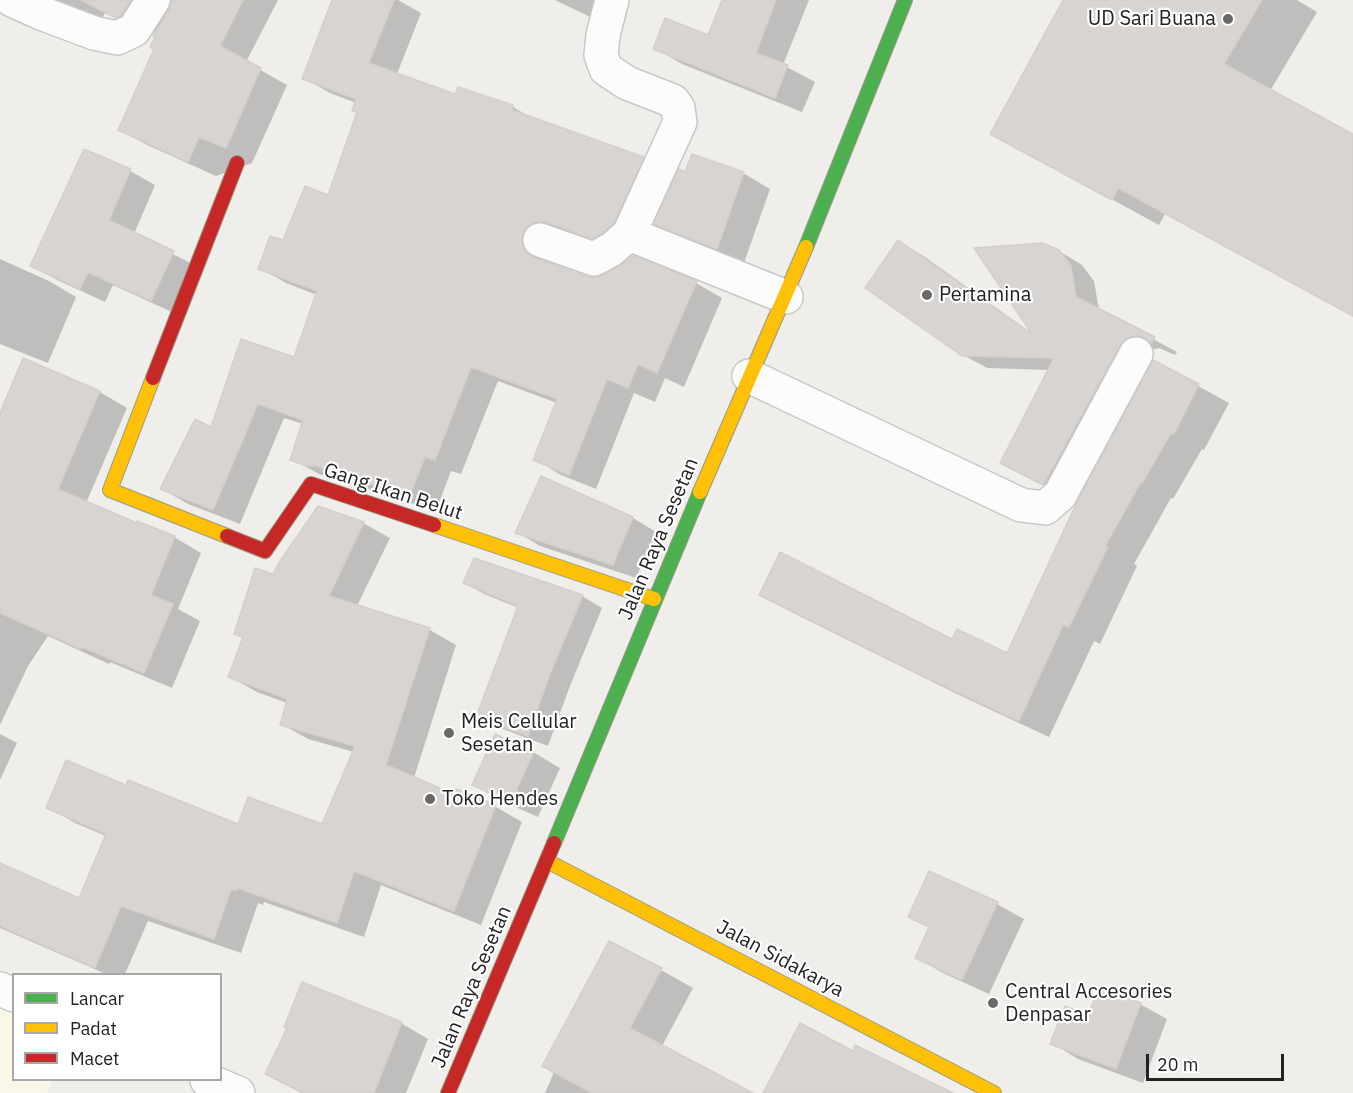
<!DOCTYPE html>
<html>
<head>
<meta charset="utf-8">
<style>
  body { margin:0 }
  #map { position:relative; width:1353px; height:1093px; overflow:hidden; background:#f0eeeb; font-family:"IBM Plex Sans",sans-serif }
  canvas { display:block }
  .legend { position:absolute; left:12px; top:973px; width:210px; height:108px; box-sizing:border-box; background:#fff; border:2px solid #a7a7a7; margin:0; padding:8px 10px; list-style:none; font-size:18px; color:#222 }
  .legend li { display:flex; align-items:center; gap:12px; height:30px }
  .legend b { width:30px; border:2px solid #a7a7a7 }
  .scale { position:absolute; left:1146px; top:1054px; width:138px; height:27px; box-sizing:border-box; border:3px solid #222; border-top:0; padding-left:8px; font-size:18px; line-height:21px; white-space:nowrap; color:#222; -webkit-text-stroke:4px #fff; paint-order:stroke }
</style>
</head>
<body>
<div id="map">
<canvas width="1353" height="1093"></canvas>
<ul class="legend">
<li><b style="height:8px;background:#4caf50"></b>Lancar</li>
<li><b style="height:8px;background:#ffc107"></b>Padat</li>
<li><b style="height:8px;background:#c62828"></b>Macet</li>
</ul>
<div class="scale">20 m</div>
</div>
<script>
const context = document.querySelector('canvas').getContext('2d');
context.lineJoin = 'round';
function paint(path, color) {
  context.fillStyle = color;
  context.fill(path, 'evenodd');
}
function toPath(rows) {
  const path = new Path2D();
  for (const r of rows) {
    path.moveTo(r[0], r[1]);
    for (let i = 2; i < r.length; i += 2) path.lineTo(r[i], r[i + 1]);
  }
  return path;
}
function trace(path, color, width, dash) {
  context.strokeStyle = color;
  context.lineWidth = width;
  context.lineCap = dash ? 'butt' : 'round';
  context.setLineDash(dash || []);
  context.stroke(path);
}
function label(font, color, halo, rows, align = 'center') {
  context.font = font + ' "IBM Plex Sans",sans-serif';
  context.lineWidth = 4.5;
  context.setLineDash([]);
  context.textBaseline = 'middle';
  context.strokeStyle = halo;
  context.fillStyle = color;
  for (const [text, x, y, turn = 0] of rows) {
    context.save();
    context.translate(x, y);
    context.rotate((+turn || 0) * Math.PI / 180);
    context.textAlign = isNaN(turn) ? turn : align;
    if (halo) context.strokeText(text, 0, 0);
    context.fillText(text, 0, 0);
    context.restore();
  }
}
paint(toPath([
  [0,997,13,1002,14,1080,52,1080,47,1093,0,1093]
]), '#f8f7e8');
paint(toPath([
  [50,0,278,0,246,62,287,85,252,163,216,176,147,145,120,130,156,49,157,31,149,35,105,13,101,21],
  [334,0,398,0,421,13,397,74,456,96,459,89,513,107,537,121,643,158,669,173,640,238,548,259,550,265,587,278,696,283,722,298,684,387,665,378,655,402,634,393,596,489,561,475,535,459,557,403,498,381,461,474,451,471,436,511,319,474,292,459,303,424,284,418,240,524,188,504,162,489,212,429,295,359,317,295,286,283,260,268,329,197,358,112,356,103,330,93,304,78],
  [555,0,624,0,611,27],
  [727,0,809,0,783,65,815,82,802,112,682,64,655,48,709,37],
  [1065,0,1297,0,1317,12,1270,91,1353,136,1353,316,1165,214,1159,225,992,134],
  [85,151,130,171,155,185,134,234,198,267,176,314,113,285,105,302,57,280,32,265],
  [743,173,770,189,744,263,683,239,656,223,686,174],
  [899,242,922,255,1033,334,1059,251,1082,265,1094,281,1099,310,1177,352,1175,355,1159,348,1150,350,1067,497,1025,475,1049,370,987,368,963,355],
  [0,259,49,281,76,297,48,363,0,344],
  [24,360,100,392,127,408,86,503,138,525,174,537,201,553,178,609,200,621,172,688,110,662,109,664,48,636,28,666,0,725,0,417],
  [1154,362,1229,403,1204,450,1202,449,1173,499,1171,498,1134,564,1137,566,1100,644,1094,641,1049,737,957,694,791,612,761,594,1007,655],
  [542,478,633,518,656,532,636,578,540,546,517,532],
  [363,523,390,538,357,606,430,630,456,645,414,778,455,796,457,791,496,807,522,822,481,925,381,885,364,937,264,902,263,905,258,903,241,953,148,921,125,974,106,974,0,928,0,865,80,900,106,836,75,823,48,807,127,787,239,826,323,826,354,752,308,739,281,724,287,703,257,692,230,677,244,638,236,633,274,576],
  [465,583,582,596,602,608,570,686,548,746,498,727,478,716,519,608,484,594],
  [0,734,17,743,0,780],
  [533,752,560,768,538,817,500,800,474,785],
  [997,904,1024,919,989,994,943,973,917,958,931,928,910,916],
  [661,970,693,988,662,1046,750,1093,545,1093,554,1072],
  [1140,1004,1167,1019,1143,1083,1078,1059,1052,1043,1089,1017],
  [401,1023,428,1039,406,1093,301,1093,267,1074]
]), '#0003');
const building = toPath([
  [81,0,131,0,121,15,116,18,81,0],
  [172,0,243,0,220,46,261,68,226,148,199,137,188,162,118,130,154,49,150,47,155,37,153,36,169,10,172,0],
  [332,0,394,0,369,63,455,94,458,87,513,105,512,110,644,157,614,223,601,234,592,239,546,222,537,222,527,226,522,234,522,243,525,252,533,257,588,277,595,278,603,275,621,265,633,256,697,281,657,373,638,364,628,388,607,379,569,475,533,460,557,399,471,367,435,460,425,457,409,497,317,466,307,466,290,460,303,420,258,404,213,510,160,489,195,419,211,427,241,339,294,357,317,291,258,269,270,236,283,240,305,186,328,195,357,112,352,111,356,99,302,79,332,0],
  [722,0,776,0,756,53,788,65,775,98,653,49,665,18,708,35,722,0],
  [1063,0,1262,0,1224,64,1353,134,1353,316,1118,188,1112,200,990,134,1063,0],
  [84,149,131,169,109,220,174,251,151,301,88,272,80,289,30,266,84,149],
  [692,154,744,172,717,249,654,224,679,169,685,172,692,154],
  [898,240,1032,334,974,248,1042,243,1059,250,1071,266,1076,297,1155,337,1151,343,1144,337,1135,335,1127,338,1120,345,1043,485,1000,463,1054,358,962,356,865,288,898,240],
  [23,358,100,391,58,489,137,523,137,521,175,536,151,595,173,604,144,673,82,647,81,649,0,613,0,413,23,358],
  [1153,360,1199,384,1174,434,1171,433,1142,483,1141,482,1105,546,1108,547,1069,627,1063,625,1019,721,925,677,759,595,780,552,952,639,957,629,1007,653,1077,502,1153,360],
  [541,476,633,517,613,565,515,533,541,476],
  [318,506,364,522,329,596,430,628,386,765,454,794,456,789,496,805,454,911,354,871,337,923,237,888,236,891,231,889,214,939,121,906,95,968,0,926,0,863,79,898,106,834,46,808,66,760,126,785,128,780,238,824,248,797,322,824,355,746,280,725,287,699,228,677,243,637,234,634,255,568,273,574,278,564,318,506],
  [474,558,583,595,550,674,528,736,476,717,518,606,463,583,474,558],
  [495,734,534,751,511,802,472,785,495,734],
  [929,871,998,902,962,980,915,958,929,927,908,917,929,871],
  [609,941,662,968,630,1028,753,1093,592,1093,542,1066,609,941],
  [302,982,402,1022,374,1093,303,1093,265,1074,287,1028,284,1027,302,982],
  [1099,987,1141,1003,1116,1069,1050,1044,1065,1006,1088,1015,1099,987],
  [800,1023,853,1051,855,1045,953,1093,763,1093,800,1023]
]);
paint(building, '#d7d4d2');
trace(building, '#d3d0cc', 1.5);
const street = toPath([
  [12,0,41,13,94,33,117,38,134,30,153,0],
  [612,0,603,35,601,55,606,69,627,83,673,101,678,108,680,122,629,234,786,297],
  [540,240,594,259,612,249,629,234],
  [749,376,1021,505,1045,508,1060,495,1136,354],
  [0,989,14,995],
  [207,1080,238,1093]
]);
const fast = toPath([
  [806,247,905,0],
  [554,843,700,492]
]);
const slow = toPath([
  [153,378,110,490,227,536],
  [700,492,806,247],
  [434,525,654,599],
  [547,861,994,1093]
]);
const jam = toPath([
  [153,378,237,163],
  [227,536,265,551,311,484,434,525],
  [448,1093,554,843]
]);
trace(street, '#c9c8c7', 36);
trace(fast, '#999a82', 16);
trace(slow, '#999a82', 16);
trace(jam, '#999a82', 16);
trace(street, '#fdfcfc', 33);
trace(fast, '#4caf50', 14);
trace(slow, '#ffc107', 14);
trace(jam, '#c62828', 14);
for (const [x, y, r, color] of [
  [1228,19,6,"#6a6968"],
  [927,295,6,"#6a6968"],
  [449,733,6,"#6a6968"],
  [430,799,6,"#6a6968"],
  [993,1003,6,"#6a6968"]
]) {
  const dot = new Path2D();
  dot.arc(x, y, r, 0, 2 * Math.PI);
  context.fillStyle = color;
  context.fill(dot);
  trace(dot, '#fff', 2);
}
label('20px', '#222', '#fff', [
  ["UD Sari Buana",1216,19,"right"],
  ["Pertamina",939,295],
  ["Meis Cellular",461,722],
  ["Sesetan",461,745],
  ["Toko Hendes",442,799],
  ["Central Accesories",1005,992],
  ["Denpasar",1005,1015]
], 'left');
label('20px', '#222', '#fff', [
  ["Gang Ikan Belut",393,492,18],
  ["Jalan Raya Sesetan",659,539,-67],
  ["Jalan Sidakarya",780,959,28],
  ["Jalan Raya Sesetan",472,987,-67]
]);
</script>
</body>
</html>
